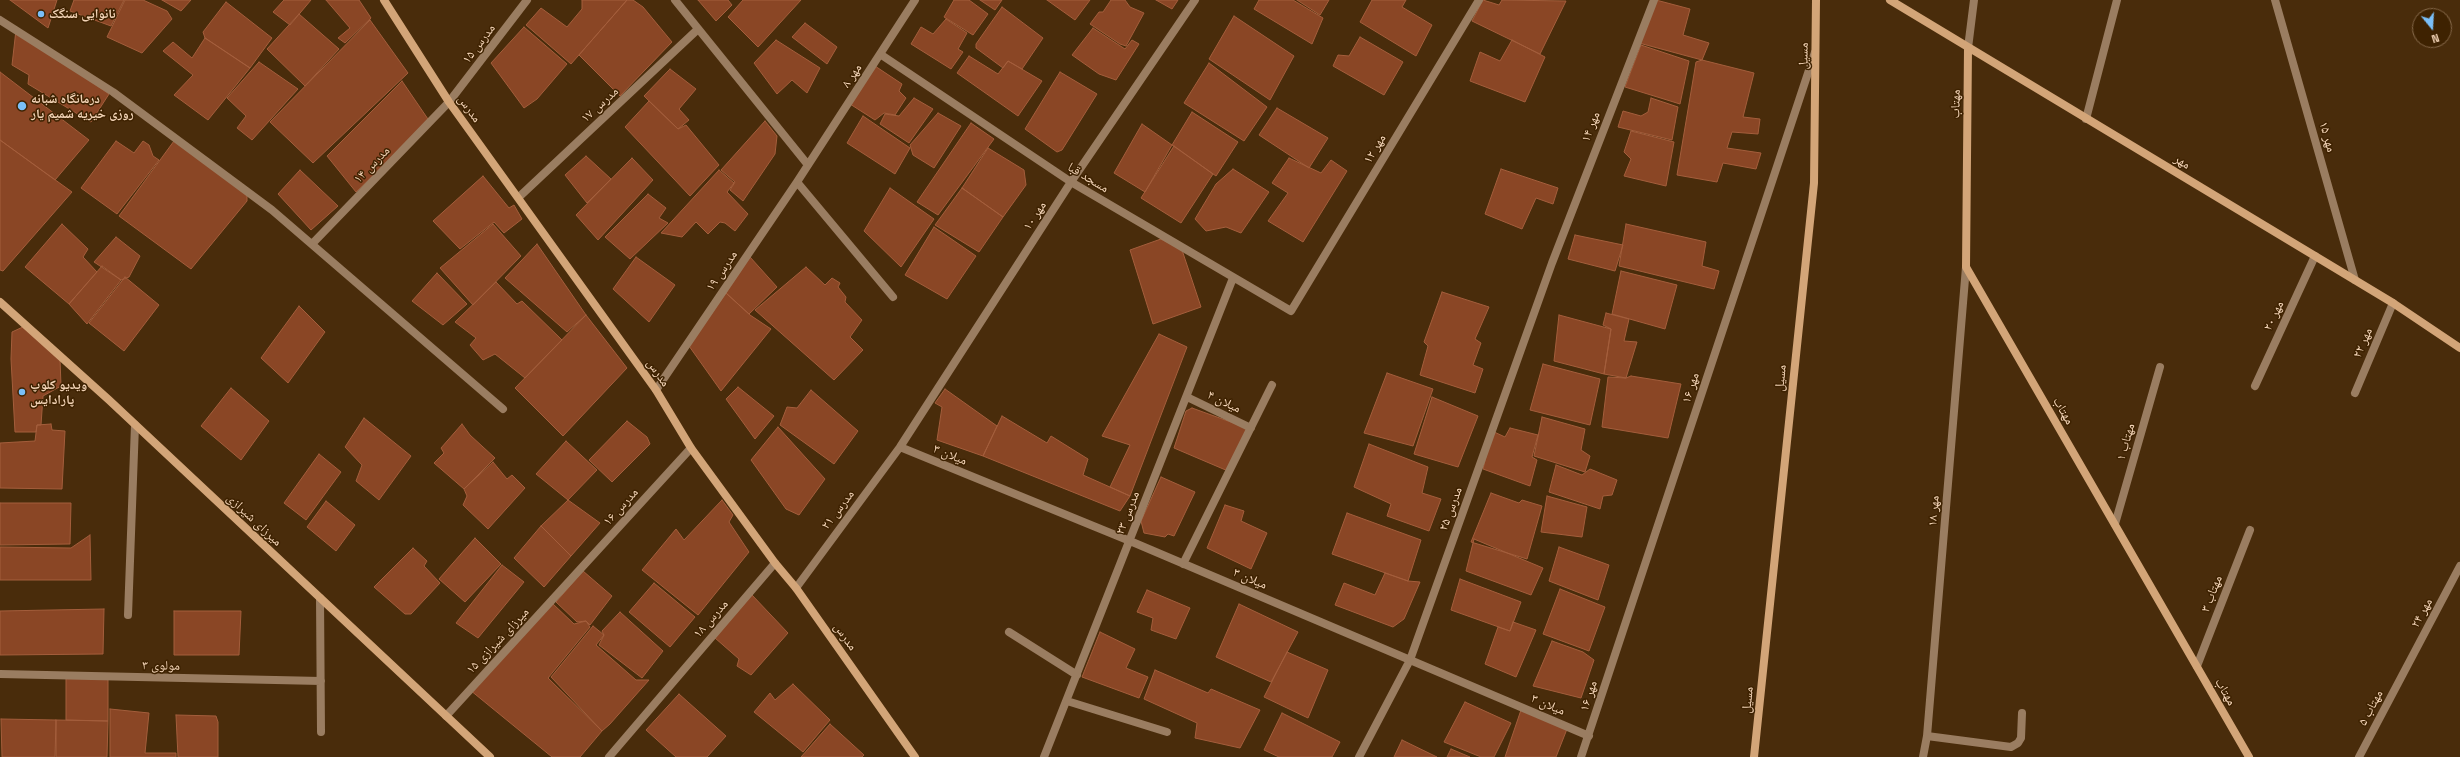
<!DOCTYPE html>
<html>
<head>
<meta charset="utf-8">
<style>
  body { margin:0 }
  #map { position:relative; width:2460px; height:757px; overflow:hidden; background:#492c0b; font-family:"Space Grotesk",sans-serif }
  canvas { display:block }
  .north { position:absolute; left:2412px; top:8px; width:40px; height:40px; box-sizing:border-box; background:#3e2201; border:1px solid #86694a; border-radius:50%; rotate:162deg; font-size:11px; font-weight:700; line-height:16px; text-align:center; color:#f3d4b7 }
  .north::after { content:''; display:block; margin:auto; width:14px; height:18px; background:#7abff8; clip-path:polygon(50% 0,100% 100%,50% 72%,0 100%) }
</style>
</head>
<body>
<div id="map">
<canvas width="2460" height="757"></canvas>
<div class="north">N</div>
</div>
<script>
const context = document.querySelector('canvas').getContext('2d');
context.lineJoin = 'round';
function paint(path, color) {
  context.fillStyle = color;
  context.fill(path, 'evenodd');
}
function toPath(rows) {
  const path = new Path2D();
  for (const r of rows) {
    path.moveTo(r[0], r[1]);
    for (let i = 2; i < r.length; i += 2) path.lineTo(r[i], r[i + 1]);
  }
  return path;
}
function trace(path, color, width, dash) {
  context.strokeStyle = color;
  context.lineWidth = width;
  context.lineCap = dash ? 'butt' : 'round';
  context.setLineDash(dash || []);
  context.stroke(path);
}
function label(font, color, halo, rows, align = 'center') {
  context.font = font + ' "Space Grotesk","Noto Naskh Arabic",sans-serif';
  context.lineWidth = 3;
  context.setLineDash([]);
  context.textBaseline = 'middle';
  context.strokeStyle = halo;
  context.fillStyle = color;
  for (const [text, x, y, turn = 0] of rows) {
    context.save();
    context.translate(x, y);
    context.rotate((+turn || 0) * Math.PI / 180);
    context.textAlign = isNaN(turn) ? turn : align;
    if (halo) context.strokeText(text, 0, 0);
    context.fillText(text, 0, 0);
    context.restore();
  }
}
const building = toPath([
  [10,0,57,0,48,28,10,0],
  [74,0,124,0,111,26,70,11,74,0],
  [125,0,143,0,167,11,172,19,142,53,107,37,125,0],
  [162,0,191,0,181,11,162,0],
  [284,0,311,0,290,25,273,12,284,0],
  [326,0,359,0,371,18,345,43,338,38,350,28,326,0],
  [582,0,627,0,571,64,526,25,541,8,567,27,582,9,582,0],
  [627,0,633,0,643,7,672,42,620,96,579,55,627,0],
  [698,0,728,0,732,5,716,21,698,0],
  [743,0,801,0,758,47,728,17,743,0],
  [954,0,969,0,988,14,973,35,944,17,954,0],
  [980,0,1002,0,995,10,980,0],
  [1047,0,1090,0,1075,20,1047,0],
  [1111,0,1125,0,1130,7,1144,13,1126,46,1120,44,1090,24,1099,12,1103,12,1111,0],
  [1156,0,1178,0,1172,9,1156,0],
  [1259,0,1293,0,1323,18,1312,44,1254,9,1259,0],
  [1297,0,1329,0,1320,15,1297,0],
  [1372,0,1406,0,1402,7,1432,25,1416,56,1360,22,1372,0],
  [1483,0,1499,5,1502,0,1566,1,1540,54,1472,21,1483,0],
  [1656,0,1690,9,1683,35,1709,43,1702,60,1639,43,1656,0],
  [226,2,272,38,250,68,205,38,203,32,226,2],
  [1002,7,1043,38,1022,69,1008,61,1003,68,976,48,976,44,1002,7],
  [299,14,339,49,305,86,267,49,299,14],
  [1234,16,1294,56,1270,100,1209,59,1234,16],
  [946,19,967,33,958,49,963,52,951,69,911,44,921,27,933,34,946,19],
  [370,20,408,73,313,163,270,122,370,20],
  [805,23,837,47,827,64,792,37,805,23],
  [524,27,567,64,537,99,524,108,491,63,524,27],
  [1093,28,1125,49,1132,40,1139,44,1116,80,1099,74,1072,55,1093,28],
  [16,30,109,94,91,122,28,84,29,75,12,65,16,30],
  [1360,37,1403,62,1384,95,1333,66,1338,55,1349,56,1360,37],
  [205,38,250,68,208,120,174,95,193,75,163,51,173,42,192,58,205,38],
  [776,40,820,68,807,93,792,80,777,94,754,63,776,40],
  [1512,40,1545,57,1525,102,1470,81,1480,52,1500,61,1512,40],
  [1641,45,1689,61,1680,104,1625,87,1641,45],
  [969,56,998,74,1008,61,1042,81,1018,116,957,73,969,56],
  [1702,60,1754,73,1743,117,1760,119,1758,134,1732,132,1727,148,1761,153,1756,169,1723,163,1717,182,1677,175,1696,62,1702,60],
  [259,62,298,89,252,140,237,128,246,116,227,98,259,62],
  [1209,63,1267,107,1244,141,1184,103,1209,63],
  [875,66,902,84,899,91,906,98,895,115,884,113,875,120,850,104,875,66],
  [670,69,696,89,679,109,689,120,678,129,644,96,670,69],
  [0,72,89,140,55,180,0,140,0,72],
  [1060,72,1097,94,1062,150,1057,152,1025,129,1060,72],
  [402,81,430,122,356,192,327,156,402,81],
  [914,98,933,109,909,143,880,124,885,114,899,116,914,98],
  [1651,98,1678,107,1672,140,1618,127,1623,111,1641,116,1648,112,1651,98],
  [649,101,678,129,686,125,719,165,690,196,625,127,649,101],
  [1277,108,1328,138,1309,168,1259,135,1277,108],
  [1192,112,1238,142,1216,176,1172,145,1192,112],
  [938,113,961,126,934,168,913,155,910,145,938,113],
  [863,116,910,148,895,174,847,143,863,116],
  [765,121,777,136,775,154,743,201,730,190,735,182,721,170,765,121],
  [971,123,994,139,938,215,917,202,971,123],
  [1142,124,1172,145,1145,192,1114,173,1142,124],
  [1631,131,1674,142,1666,186,1624,176,1631,159,1624,152,1631,131],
  [0,140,72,192,3,271,0,270,0,140],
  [116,141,134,153,143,141,149,145,153,156,159,160,117,214,81,188,116,141],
  [174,141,247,195,247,201,191,269,119,216,174,141],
  [1174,146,1213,174,1181,223,1141,198,1174,146],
  [988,148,1024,170,1026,185,1003,217,962,188,988,148],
  [586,156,611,179,587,203,565,175,586,156],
  [632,158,653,180,598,240,576,215,632,158],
  [1289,158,1321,173,1331,160,1347,171,1303,242,1268,221,1288,193,1272,183,1289,158],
  [1233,169,1269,192,1241,233,1226,227,1206,231,1195,219,1216,184,1233,169],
  [1501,169,1558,188,1553,204,1536,198,1522,229,1485,214,1501,169],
  [300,170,338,206,311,230,278,194,300,170],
  [719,170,734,183,727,192,748,214,735,231,725,223,720,222,708,234,696,222,682,237,661,233,719,170],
  [483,176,509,208,514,205,522,219,504,233,494,222,460,249,433,221,483,176],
  [890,188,934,219,901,267,864,231,890,188],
  [962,188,1003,217,979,252,935,225,962,188],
  [648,194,666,208,659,218,668,223,630,259,605,237,648,194],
  [62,224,88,249,83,257,97,272,69,304,25,267,62,224],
  [493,224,521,256,473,305,440,268,493,224],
  [1626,224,1706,242,1702,266,1719,271,1714,289,1619,266,1626,224],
  [934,227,976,256,947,299,905,275,934,227],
  [1575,235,1623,245,1615,271,1568,259,1575,235],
  [116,237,140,256,129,277,121,280,94,262,116,237],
  [1161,239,1182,250,1201,307,1153,324,1130,250,1161,239],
  [537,244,586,315,567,332,505,278,537,244],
  [636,257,675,285,649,322,613,289,636,257],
  [750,257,777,287,749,314,726,293,750,257],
  [102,266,121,280,87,324,69,304,102,266],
  [806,267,825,285,832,278,840,283,838,287,846,297,845,302,862,320,850,337,863,350,834,380,755,310,806,267],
  [1621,271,1677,285,1665,329,1612,314,1621,271],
  [437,273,467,304,443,325,412,301,437,273],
  [125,277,159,305,124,351,89,323,125,277],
  [496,282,517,304,522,301,562,340,525,378,495,354,483,360,470,345,476,338,455,322,496,282],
  [1442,292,1489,307,1475,339,1481,343,1473,365,1483,369,1475,393,1420,375,1428,346,1424,342,1442,292],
  [726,293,750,315,771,329,721,391,689,346,726,293],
  [299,306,325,332,288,383,261,358,299,306],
  [1606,313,1629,319,1624,341,1637,342,1626,378,1604,374,1611,329,1603,325,1606,313],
  [586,315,627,368,563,436,515,388,586,315],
  [1559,315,1611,329,1604,374,1554,361,1559,315],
  [25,326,60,359,61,386,43,396,41,425,37,425,36,432,15,432,11,359,12,332,25,326],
  [1159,334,1187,347,1130,496,1110,487,1130,445,1102,436,1159,334],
  [1543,364,1600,379,1590,425,1530,410,1543,364],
  [1387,373,1433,389,1413,446,1364,433,1387,373],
  [1631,376,1681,384,1668,438,1602,427,1608,377,1626,378,1631,376],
  [738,387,774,416,755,439,726,399,738,387],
  [231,388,269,421,241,460,201,426,231,388],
  [945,389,997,426,983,456,937,440,942,407,935,403,945,389],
  [811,390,858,431,834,464,780,425,787,407,797,408,811,390],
  [1432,397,1478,416,1458,467,1414,454,1432,397],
  [1192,408,1250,429,1228,471,1174,448,1186,411,1192,408],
  [1002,416,1047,443,1051,436,1088,459,1083,475,1130,496,1120,511,983,456,1002,416],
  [1542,417,1585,429,1581,450,1590,456,1585,472,1534,456,1542,417],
  [364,418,411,456,379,500,356,481,362,465,345,447,364,418],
  [627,421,647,437,650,444,612,482,589,460,627,421],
  [51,424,52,430,65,431,62,489,0,488,0,443,35,441,37,425,51,424],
  [462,424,470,435,495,458,464,489,434,463,444,453,441,448,462,424],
  [778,427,825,479,799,515,786,509,751,460,778,427],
  [1510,428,1538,435,1532,457,1537,460,1530,486,1483,469,1492,431,1505,437,1510,428],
  [566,441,597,470,568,500,536,474,566,441],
  [1369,444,1428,467,1422,493,1441,499,1429,531,1387,516,1391,504,1354,487,1369,444],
  [319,454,341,472,306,520,284,503,319,454],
  [493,462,507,479,512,475,525,488,488,529,463,505,467,496,464,489,493,462],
  [1556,465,1582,475,1590,469,1617,480,1612,495,1603,496,1600,509,1549,492,1556,465],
  [1161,477,1195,492,1174,536,1168,534,1165,537,1144,533,1141,521,1161,477],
  [1491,493,1519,503,1522,500,1542,506,1527,559,1471,542,1491,493],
  [1547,496,1587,507,1582,537,1541,532,1547,496],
  [568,500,600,523,571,556,541,526,568,500],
  [722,500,733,515,729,522,749,552,698,615,642,570,676,529,684,540,722,500],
  [326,501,355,525,336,551,307,527,326,501],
  [0,503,71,503,70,544,0,545,0,503],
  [1225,505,1244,511,1241,521,1267,533,1251,569,1207,548,1225,505],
  [1347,513,1421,540,1408,581,1332,554,1347,513],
  [541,526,571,556,544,587,514,558,541,526],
  [90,535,91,580,0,580,0,547,71,548,90,535],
  [475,538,501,564,465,602,439,579,475,538],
  [1474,539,1543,568,1531,595,1466,571,1474,539],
  [1559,547,1609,565,1598,600,1549,581,1559,547],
  [413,548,427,561,424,566,440,583,411,614,405,614,374,587,413,548],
  [502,565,524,582,478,638,456,623,502,565],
  [583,571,612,596,590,625,586,621,577,622,556,602,583,571],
  [1385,573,1408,581,1420,582,1404,619,1393,627,1335,605,1344,583,1375,595,1385,573],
  [1460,579,1521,602,1510,631,1451,610,1460,579],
  [654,583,695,617,670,647,629,612,654,583],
  [1560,589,1605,607,1589,651,1543,634,1560,589],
  [1147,590,1190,608,1176,639,1151,630,1153,618,1137,612,1147,590],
  [752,595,788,633,751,675,737,666,739,659,715,638,752,595],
  [552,603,574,624,586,621,590,627,548,678,602,731,580,757,552,757,470,690,552,603],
  [1239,604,1298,632,1271,682,1216,657,1239,604],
  [104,609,103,654,0,655,0,611,104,609],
  [174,611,241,611,239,655,174,655,174,611],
  [620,612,663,651,642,678,599,645,604,635,602,631,620,612],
  [1513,622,1536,630,1516,677,1485,664,1498,627,1510,631,1513,622],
  [593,626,604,635,596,645,636,680,649,680,610,724,602,731,551,677,593,626],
  [1100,632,1135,649,1126,668,1148,677,1139,698,1082,677,1100,632],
  [1552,641,1583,652,1594,660,1581,698,1533,686,1552,641],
  [1287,652,1328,670,1308,718,1264,697,1287,652],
  [1155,670,1208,693,1211,689,1260,710,1240,748,1195,738,1197,723,1144,699,1155,670],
  [66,678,108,679,108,721,66,720,66,678],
  [793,684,830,720,803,752,754,712,770,693,775,700,793,684],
  [679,694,726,736,707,757,676,757,646,730,679,694],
  [1465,702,1511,723,1494,757,1481,757,1444,742,1465,702],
  [1522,707,1567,729,1556,757,1505,757,1522,707],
  [110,709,149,713,145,753,176,753,176,757,110,757,110,709],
  [1282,713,1340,742,1332,757,1279,757,1264,750,1282,713],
  [176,715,216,716,218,722,218,757,178,757,176,715],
  [1,719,56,720,55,757,2,757,1,719],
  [56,720,108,721,107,757,56,757,56,720],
  [830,724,864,755,862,757,801,757,830,724],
  [1402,740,1437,757,1394,757,1402,740],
  [1451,749,1470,757,1447,757,1451,749]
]);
paint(building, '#8a4625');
trace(building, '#a45e3c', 1);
trace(toPath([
  [675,0,808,165],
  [2275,0,2355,280],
  [0,20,113,92,272,210,503,409],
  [1968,48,1974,0],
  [880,54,1071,182,1291,311,1479,0],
  [2086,119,2117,0],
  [797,182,893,297],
  [519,197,697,30],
  [312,244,449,102,527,0],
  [2255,386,2315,256],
  [656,390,797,182,915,0],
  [2355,393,2393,303],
  [1187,397,1251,428],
  [900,447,1130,541,1589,736],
  [2115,524,2160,367],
  [1183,564,1272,385],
  [796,588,900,447,1071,182,1195,0],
  [320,598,321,732],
  [128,615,135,425],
  [1009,632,1077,675],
  [2197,666,2250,530],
  [0,674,321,681],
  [1067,701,1167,732],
  [446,716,691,448],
  [1927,736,2011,747,2018,743,2021,738,2022,713],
  [609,757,775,563],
  [1044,757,1233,278],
  [1359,757,1410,660,1552,263,1654,0],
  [1581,757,1815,52],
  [1923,757,1927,736,1966,267],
  [2359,757,2460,566]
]), '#9a7d61', 8);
trace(toPath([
  [384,0,449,102,656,390,691,448,775,563,796,588,915,757],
  [1890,0,2393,303,2460,348],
  [1968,48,1966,267,2249,757],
  [0,302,109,400,490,757],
  [1754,757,1814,183,1816,0]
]), '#d3a578', 8);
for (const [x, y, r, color] of [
  [41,14,4,"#7abff8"],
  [22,106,5,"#7abff8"],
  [22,392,4,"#7abff8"]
]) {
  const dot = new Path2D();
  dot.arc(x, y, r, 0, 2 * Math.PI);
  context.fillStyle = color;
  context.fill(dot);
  trace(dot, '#3e2201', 1.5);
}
label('bold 13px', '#f3d4b7', '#3e2201', [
  ["نانوایی سنگک",49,14],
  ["درمانگاه شبانه",31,99],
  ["روزی خیریه شمیم یار",31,114],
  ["ویدیو کلوپ",30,385],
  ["پارادایس",30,400]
], 'left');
label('13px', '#f3d4b7', '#3e2201', [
  ["مدرس ۱۵",479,44,-53],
  ["مسیل",1804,56,-89],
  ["مهر ۸",852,76,-57],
  ["مهتاب",1956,104,-89],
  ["مدرس ۱۷",600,105,-43],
  ["مدرس",469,109,54],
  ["مهر ۱۴",1591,127,-69],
  ["مهر ۱۵",2327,137,74],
  ["مهر ۱۲",1375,149,-59],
  ["مهر",2182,162,31],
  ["مدرس ۱۴",372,165,-46],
  ["مسجد قبا",1088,178,31],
  ["مهر ۱۰",1035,216,-57],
  ["مدرس ۱۹",722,271,-56],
  ["مهر ۲۰",2274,316,-65],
  ["مهر ۲۲",2363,343,-67],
  ["مدرس",658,373,56],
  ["مسیل",1781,378,-84],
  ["مهر ۱۶",1691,388,-72],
  ["میلان ۴",1224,402,26],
  ["مهتاب",2063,411,60],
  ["مهتاب ۱",2126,442,-74],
  ["میلان ۳",950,455,22],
  ["مدرس ۱۶",621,507,-48],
  ["مدرس ۲۵",1451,509,-70],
  ["مدرس ۲۱",838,510,-53],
  ["مهر ۱۸",1934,511,-85],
  ["مدرس ۲۳",1128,513,-69],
  ["میرزای شیرازی",254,520,43],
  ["میلان ۳",1250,579,23],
  ["مهتاب ۳",2212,594,-69],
  ["مهر ۲۴",2422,613,-62],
  ["مدرس ۱۸",711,619,-49],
  ["مدرس",845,637,55],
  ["میرزای شیرازی ۱۵",498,641,-47],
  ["مولوی ۳",161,666,1],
  ["مهتاب",2225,692,60],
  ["مهر ۱۶",1589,696,-72],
  ["مسیل",1748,700,-84],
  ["میلان ۳",1548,705,23],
  ["مهتاب ۵",2371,708,-62]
]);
</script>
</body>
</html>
